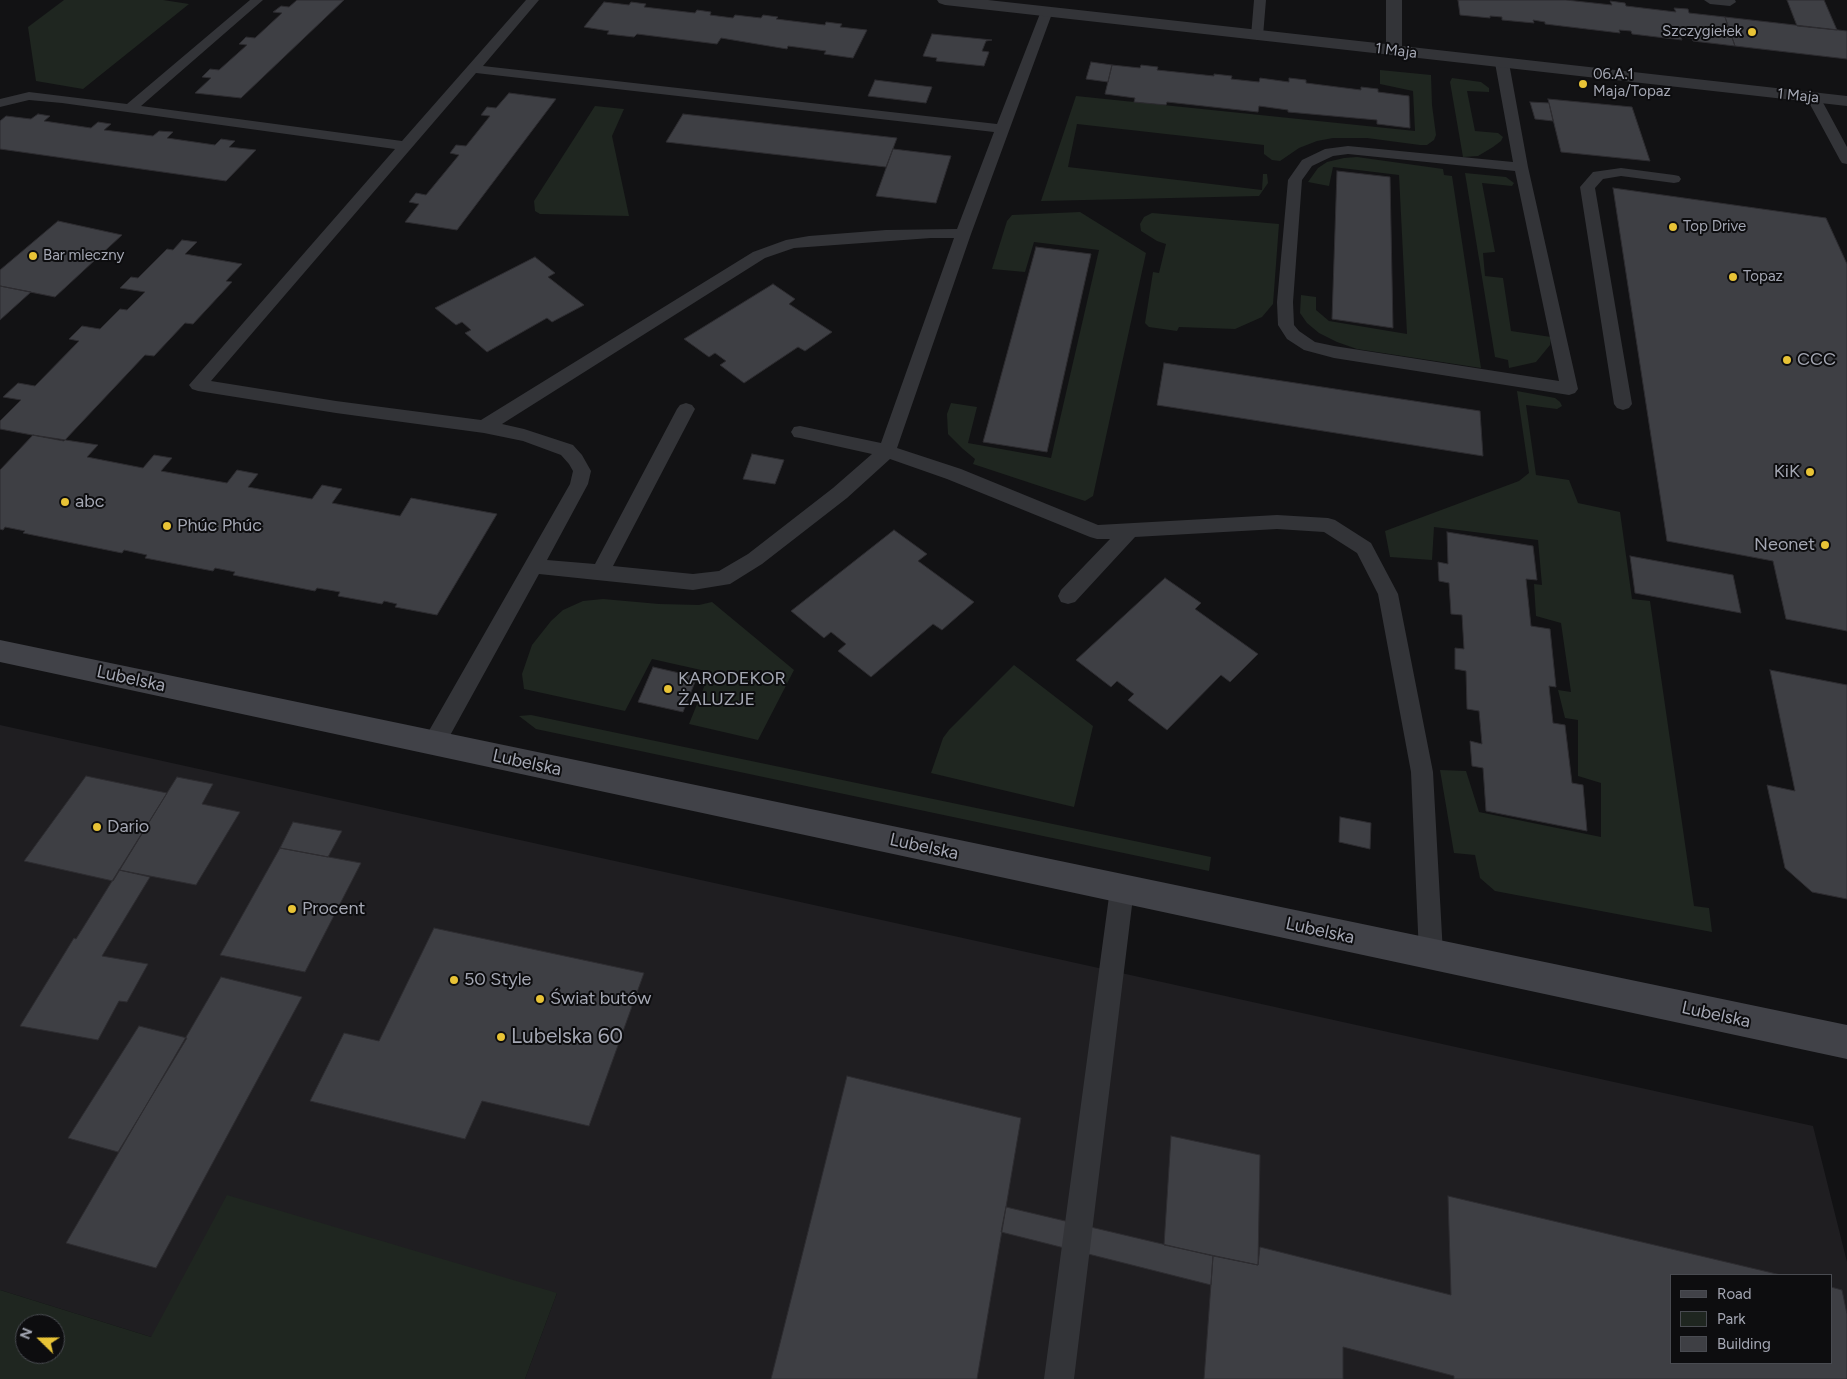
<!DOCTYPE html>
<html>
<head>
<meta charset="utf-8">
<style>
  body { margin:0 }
  #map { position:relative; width:1847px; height:1379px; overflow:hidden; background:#121214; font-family:Figtree,sans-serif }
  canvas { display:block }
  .legend { position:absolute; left:1670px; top:1274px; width:162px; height:90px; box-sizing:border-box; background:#0d0d0f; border:1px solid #494b51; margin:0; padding:6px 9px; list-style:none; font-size:15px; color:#a4a7b3 }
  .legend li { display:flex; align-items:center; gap:10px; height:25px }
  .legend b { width:25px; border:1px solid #494b51 }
  .north { position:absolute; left:15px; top:1314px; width:50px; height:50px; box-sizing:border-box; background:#0d0d0f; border:1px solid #494b51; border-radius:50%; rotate:292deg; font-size:14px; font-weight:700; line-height:20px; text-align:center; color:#a4a7b3 }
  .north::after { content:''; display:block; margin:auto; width:18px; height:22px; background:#e8c336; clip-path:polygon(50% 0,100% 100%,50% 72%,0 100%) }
</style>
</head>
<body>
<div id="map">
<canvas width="1847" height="1379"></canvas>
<ul class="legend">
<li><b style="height:6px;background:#414248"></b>Road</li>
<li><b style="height:14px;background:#1f2620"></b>Park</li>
<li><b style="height:14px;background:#3e3f44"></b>Building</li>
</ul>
<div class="north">N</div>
</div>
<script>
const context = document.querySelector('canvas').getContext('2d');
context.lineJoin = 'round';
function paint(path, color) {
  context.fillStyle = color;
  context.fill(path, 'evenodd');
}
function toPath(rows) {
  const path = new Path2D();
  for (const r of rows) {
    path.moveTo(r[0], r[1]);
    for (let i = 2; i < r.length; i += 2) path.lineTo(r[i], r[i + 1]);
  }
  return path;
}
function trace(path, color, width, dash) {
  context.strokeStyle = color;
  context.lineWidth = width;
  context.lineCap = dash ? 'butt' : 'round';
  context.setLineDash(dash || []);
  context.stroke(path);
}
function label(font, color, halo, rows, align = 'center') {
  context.font = font + ' Figtree,sans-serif';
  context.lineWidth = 4;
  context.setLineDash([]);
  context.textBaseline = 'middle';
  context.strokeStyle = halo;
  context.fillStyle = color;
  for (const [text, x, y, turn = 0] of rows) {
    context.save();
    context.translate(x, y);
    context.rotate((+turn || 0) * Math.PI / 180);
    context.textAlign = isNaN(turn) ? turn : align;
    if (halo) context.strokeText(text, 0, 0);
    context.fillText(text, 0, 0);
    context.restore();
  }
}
paint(toPath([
  [0,725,1813,1126,1847,1262,1847,1379,525,1379,557,1293,151,1337,0,1290],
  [1671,1275,1831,1275,1831,1363,1671,1363]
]), '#1f1e21');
paint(toPath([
  [64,0,163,0,189,4,83,89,36,81,28,27],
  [1380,70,1431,75,1432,105,1436,135,1434,140,1427,145,1420,145,1367,138,1333,138,1317,141,1299,148,1280,161,1272,160,1264,154,1264,145,1077,124,1068,167,1262,190,1263,174,1267,174,1268,183,1259,196,1041,201,1076,96,1415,131,1413,91,1380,84],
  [1452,78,1481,82,1489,88,1489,92,1467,91,1475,131,1498,133,1503,137,1501,141,1493,147,1478,156,1463,157,1450,82],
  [595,106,624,109,612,136,629,216,540,214,535,211,534,201],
  [1357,157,1443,169,1444,175,1452,176,1481,368,1357,349,1337,342,1319,333,1307,323,1300,313,1301,295,1316,297,1316,310,1329,321,1407,334,1399,175,1333,167,1329,186,1308,182,1318,168,1327,162,1344,158],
  [1465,173,1506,177,1514,183,1512,186,1482,183,1495,252,1483,253,1485,276,1503,278,1511,331,1551,337,1550,345,1536,362,1509,368,1508,360,1495,357],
  [1080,212,1146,253,1093,496,1085,501,973,464,975,459,963,449,948,434,947,414,951,403,977,407,968,443,1051,458,1099,250,1034,242,1025,272,992,269,1007,221,1012,215],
  [1152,213,1279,224,1273,304,1262,317,1235,329,1179,327,1177,331,1149,327,1145,323,1153,272,1159,273,1166,244,1157,241,1141,231,1140,224,1144,217],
  [1517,391,1555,398,1560,402,1562,406,1557,409,1526,405,1536,475,1569,480,1578,503,1620,512,1632,599,1650,601,1694,906,1709,908,1712,932,1495,891,1480,878,1475,855,1454,853,1440,770,1466,771,1479,812,1601,837,1601,783,1578,776,1578,720,1565,718,1558,690,1571,692,1561,623,1536,616,1534,584,1542,585,1538,540,1434,527,1432,560,1390,557,1385,531,1519,481,1529,473],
  [603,599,659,604,699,605,712,602,794,670,758,740,689,724,710,672,652,659,625,711,524,689,522,674,532,645,551,621,563,610,583,601],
  [1014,665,1093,726,1074,807,931,773,943,738,949,730],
  [531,715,1211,857,1209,871,536,729,519,716],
  [227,1195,557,1293,525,1379,0,1379,0,1290,151,1337],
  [25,1324,55,1324,55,1354,25,1354]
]), '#1f2620');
const building = toPath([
  [297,0,344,0,241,98,195,93,211,78,202,77,210,69,219,70,247,45,239,44,246,37,255,38,282,13,273,12,281,6,289,7,297,0],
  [1458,0,1566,0,1612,5,1610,1,1625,3,1626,6,1676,12,1674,8,1688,9,1689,13,1725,17,1735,46,1693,41,1692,38,1681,37,1682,40,1632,34,1631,31,1619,30,1620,33,1545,24,1545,22,1533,20,1534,23,1502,20,1502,17,1490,16,1490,18,1460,15,1458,0],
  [1787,0,1824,0,1837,30,1797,26,1787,0],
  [604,2,629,5,631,2,646,4,644,7,695,13,697,10,711,12,710,15,733,18,735,15,761,18,763,15,778,17,776,19,825,25,826,22,842,24,840,27,867,30,853,58,824,54,826,51,788,46,787,49,721,38,717,44,637,34,634,37,607,34,609,31,584,27,604,2],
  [1725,17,1847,31,1847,59,1735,46,1725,17],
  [932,34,992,40,986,41,982,51,989,52,984,66,936,61,937,58,923,56,932,34],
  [1091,62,1112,65,1108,82,1086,79,1091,62],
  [1112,65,1140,68,1141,65,1158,67,1157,70,1214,76,1214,74,1232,76,1231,79,1259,82,1260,78,1289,82,1289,78,1306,80,1306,83,1361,90,1361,87,1378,89,1378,92,1409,96,1410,128,1377,124,1377,120,1288,112,1288,110,1259,106,1258,112,1167,102,1166,105,1134,102,1135,98,1105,94,1112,65],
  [875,80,932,87,926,103,868,96,875,80],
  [509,93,556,99,457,230,405,222,419,204,409,202,416,193,426,195,459,155,450,153,456,145,466,146,490,116,481,115,487,107,496,108,509,93],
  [1548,99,1632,107,1650,161,1561,152,1548,99],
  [1530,102,1549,103,1553,121,1535,119,1530,102],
  [38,114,50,116,44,121,91,128,98,122,111,124,104,130,153,136,159,131,173,132,167,138,215,145,221,139,235,141,229,147,256,150,226,181,0,149,0,121,6,116,31,119,38,114],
  [683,114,897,138,886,167,666,142,683,114],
  [893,149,951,156,936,203,876,196,893,149],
  [1337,171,1390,177,1393,328,1332,319,1337,171],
  [1613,188,1826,218,1847,264,1847,631,1786,619,1773,561,1667,541,1613,188],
  [58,221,122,235,55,297,0,286,0,270,58,221],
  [182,240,197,242,185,254,242,264,226,281,232,282,193,324,185,323,154,356,145,355,64,441,0,429,0,421,21,400,3,397,18,383,35,386,79,341,69,339,82,326,100,329,120,309,127,310,145,292,120,288,131,277,138,278,167,249,173,250,182,240],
  [1036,247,1091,254,1047,452,983,442,1036,247],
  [535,257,555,273,548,277,584,305,552,322,547,318,487,352,465,333,471,330,462,322,456,325,435,308,535,257],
  [773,284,795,299,789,304,832,332,805,351,798,347,744,383,720,365,726,361,715,353,709,357,684,339,773,284],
  [0,286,31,292,0,320,0,286],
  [1164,363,1480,411,1483,456,1157,405,1164,363],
  [33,435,98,445,87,457,143,468,154,455,172,458,161,471,227,483,237,470,258,474,248,487,312,499,322,485,342,489,332,503,400,516,411,498,497,514,437,615,395,607,397,604,384,601,382,604,338,596,340,592,317,588,315,591,233,575,235,572,215,568,213,571,145,558,147,555,124,550,122,553,23,533,25,531,5,527,3,530,0,529,0,470,33,435],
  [752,454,784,460,775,484,743,479,752,454],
  [894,530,927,554,918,561,974,602,942,630,933,624,871,677,838,651,846,644,831,632,824,638,791,611,894,530],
  [1447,532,1533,546,1537,580,1526,579,1531,626,1550,629,1556,687,1549,686,1553,723,1565,725,1572,783,1583,785,1587,831,1486,811,1483,768,1472,766,1470,741,1482,744,1479,711,1467,709,1466,671,1455,669,1455,648,1464,649,1462,615,1451,614,1449,583,1439,581,1438,562,1448,564,1447,532],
  [1630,556,1733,575,1741,613,1635,593,1630,556],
  [1165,578,1201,603,1195,609,1258,654,1230,682,1221,675,1167,730,1128,700,1134,694,1117,681,1111,687,1076,660,1165,578],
  [653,667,697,677,683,712,638,702,653,667],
  [1770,670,1847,685,1847,899,1812,892,1785,868,1767,785,1795,791,1770,670],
  [86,776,167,793,113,881,24,861,86,776],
  [177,777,213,784,202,804,240,812,196,885,119,870,177,777],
  [1340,817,1371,823,1370,849,1339,842,1340,817],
  [293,822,342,831,328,857,280,848,293,822],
  [280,848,361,863,305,972,220,955,280,848],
  [119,870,150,877,102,956,148,964,127,1002,119,1001,98,1040,20,1026,74,938,76,939,119,870],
  [434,928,644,973,589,1126,482,1101,465,1139,310,1101,344,1033,379,1041,434,928],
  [221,977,302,997,156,1268,66,1243,221,977],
  [139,1026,187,1038,118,1152,68,1138,139,1026],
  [847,1076,1021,1118,977,1379,771,1379,847,1076],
  [1171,1136,1260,1155,1258,1265,1164,1245,1171,1136],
  [1448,1196,1781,1275,1671,1275,1671,1363,1831,1363,1831,1287,1842,1290,1847,1314,1847,1379,1454,1379,1454,1376,1343,1347,1343,1379,1204,1379,1213,1256,1258,1265,1260,1247,1451,1295,1448,1196],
  [1006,1207,1213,1256,1211,1285,1001,1232,1006,1207]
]);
paint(building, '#3e3f44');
trace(building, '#2d2c30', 1);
paint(toPath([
  [250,0,263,0,141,106,402,141,526,0,539,0,483,66,997,124,1041,11,1043,8,1051,8,1053,11,971,234,897,448,961,469,1098,525,1277,515,1328,518,1335,520,1371,543,1398,594,1433,772,1443,954,1440,963,1431,966,1422,963,1419,954,1411,772,1378,594,1357,553,1324,532,1277,529,1135,537,1075,602,1068,604,1061,602,1058,596,1061,590,1110,539,1097,539,1090,537,947,479,890,459,847,498,762,564,730,584,693,590,539,574,442,750,434,753,426,750,423,743,426,736,570,484,573,471,569,464,561,455,523,441,484,433,336,413,198,391,192,389,189,385,395,149,62,103,29,100,0,107,0,99,29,92,127,104,250,0],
  [476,73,994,132,957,229,886,230,809,236,786,240,753,252,481,420,336,401,211,381,476,73],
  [931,238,954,238,881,443,800,426,794,427,791,432,794,437,800,438,872,454,833,488,748,554,719,571,693,574,613,566,695,409,692,405,686,403,680,405,677,409,595,564,547,560,588,484,591,471,582,455,573,445,524,429,502,424,765,258,794,248,931,238],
  [1254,0,1266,0,1263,36,1257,40,1251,36,1254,0],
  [1704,0,1735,0,1736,2,1730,6,1710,4,1704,0],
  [1502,59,1509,63,1528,167,1578,389,1575,393,1569,395,1334,358,1304,350,1287,339,1278,325,1277,302,1288,180,1302,160,1325,149,1348,146,1513,162,1495,63,1502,59],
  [1348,154,1515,171,1559,381,1334,346,1315,342,1299,331,1294,325,1293,302,1302,180,1312,166,1333,156,1348,154],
  [1813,93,1820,97,1847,147,1847,164,1842,163,1840,160,1806,97,1813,93],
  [1621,168,1674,175,1679,176,1681,179,1679,182,1674,183,1621,176,1603,179,1595,188,1632,404,1629,408,1623,410,1617,408,1614,404,1580,187,1593,172,1621,168],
  [1122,878,1130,881,1134,889,1074,1379,1044,1379,1110,889,1114,881,1122,878]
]), '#333438');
paint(toPath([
  [937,0,988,0,1386,44,1386,0,1402,0,1402,46,1847,96,1847,106,945,5,939,3,937,0]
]), '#333438');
paint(toPath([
  [0,640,1847,1025,1847,1059,0,662,0,640]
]), '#414248');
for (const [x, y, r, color] of [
  [1752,32,5,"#e8c336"],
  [1583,84,5,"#e8c336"],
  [1673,227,5,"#e8c336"],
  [33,256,5,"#e8c336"],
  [1733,277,5,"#e8c336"],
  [1787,360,5,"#e8c336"],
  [1810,472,5,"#e8c336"],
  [65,502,5,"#e8c336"],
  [167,526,5,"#e8c336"],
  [1825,545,5,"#e8c336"],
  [668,689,5,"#e8c336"],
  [97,827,5,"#e8c336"],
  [292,909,5,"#e8c336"],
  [454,980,5,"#e8c336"],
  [540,999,5,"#e8c336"],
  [501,1037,5,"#e8c336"]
]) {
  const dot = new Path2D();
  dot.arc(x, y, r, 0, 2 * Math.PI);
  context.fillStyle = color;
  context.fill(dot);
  trace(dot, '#0d0d0f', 2);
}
label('15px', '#a4a7b3', '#0d0d0f', [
  ["Szczygiełek",1742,32,"right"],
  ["06.A.1",1593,75],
  ["Maja/Topaz",1593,92],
  ["Top Drive",1683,227],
  ["Bar mleczny",43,256],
  ["Topaz",1743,277]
], 'left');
label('15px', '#a4a7b3', '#0d0d0f', [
  ["1 Maja",1396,51,7],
  ["1 Maja",1798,96,6]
]);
label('18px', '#a4a7b3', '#0d0d0f', [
  ["CCC",1797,360],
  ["KiK",1800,472,"right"],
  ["abc",75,502],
  ["Phúc Phúc",177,526],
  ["Neonet",1815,545,"right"],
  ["KARODEKOR",678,679],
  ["ŻALUZJE",678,700],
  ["Dario",107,827],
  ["Procent",302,909],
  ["50 Style",464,980],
  ["Świat butów",550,999]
], 'left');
label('18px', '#a4a7b3', '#0d0d0f', [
  ["Lubelska",131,679,12],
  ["Lubelska",527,763,12],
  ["Lubelska",924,847,12],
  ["Lubelska",1320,931,12],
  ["Lubelska",1716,1015,12]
]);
label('21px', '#a4a7b3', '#0d0d0f', [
  ["Lubelska 60",511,1037]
], 'left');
</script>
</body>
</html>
